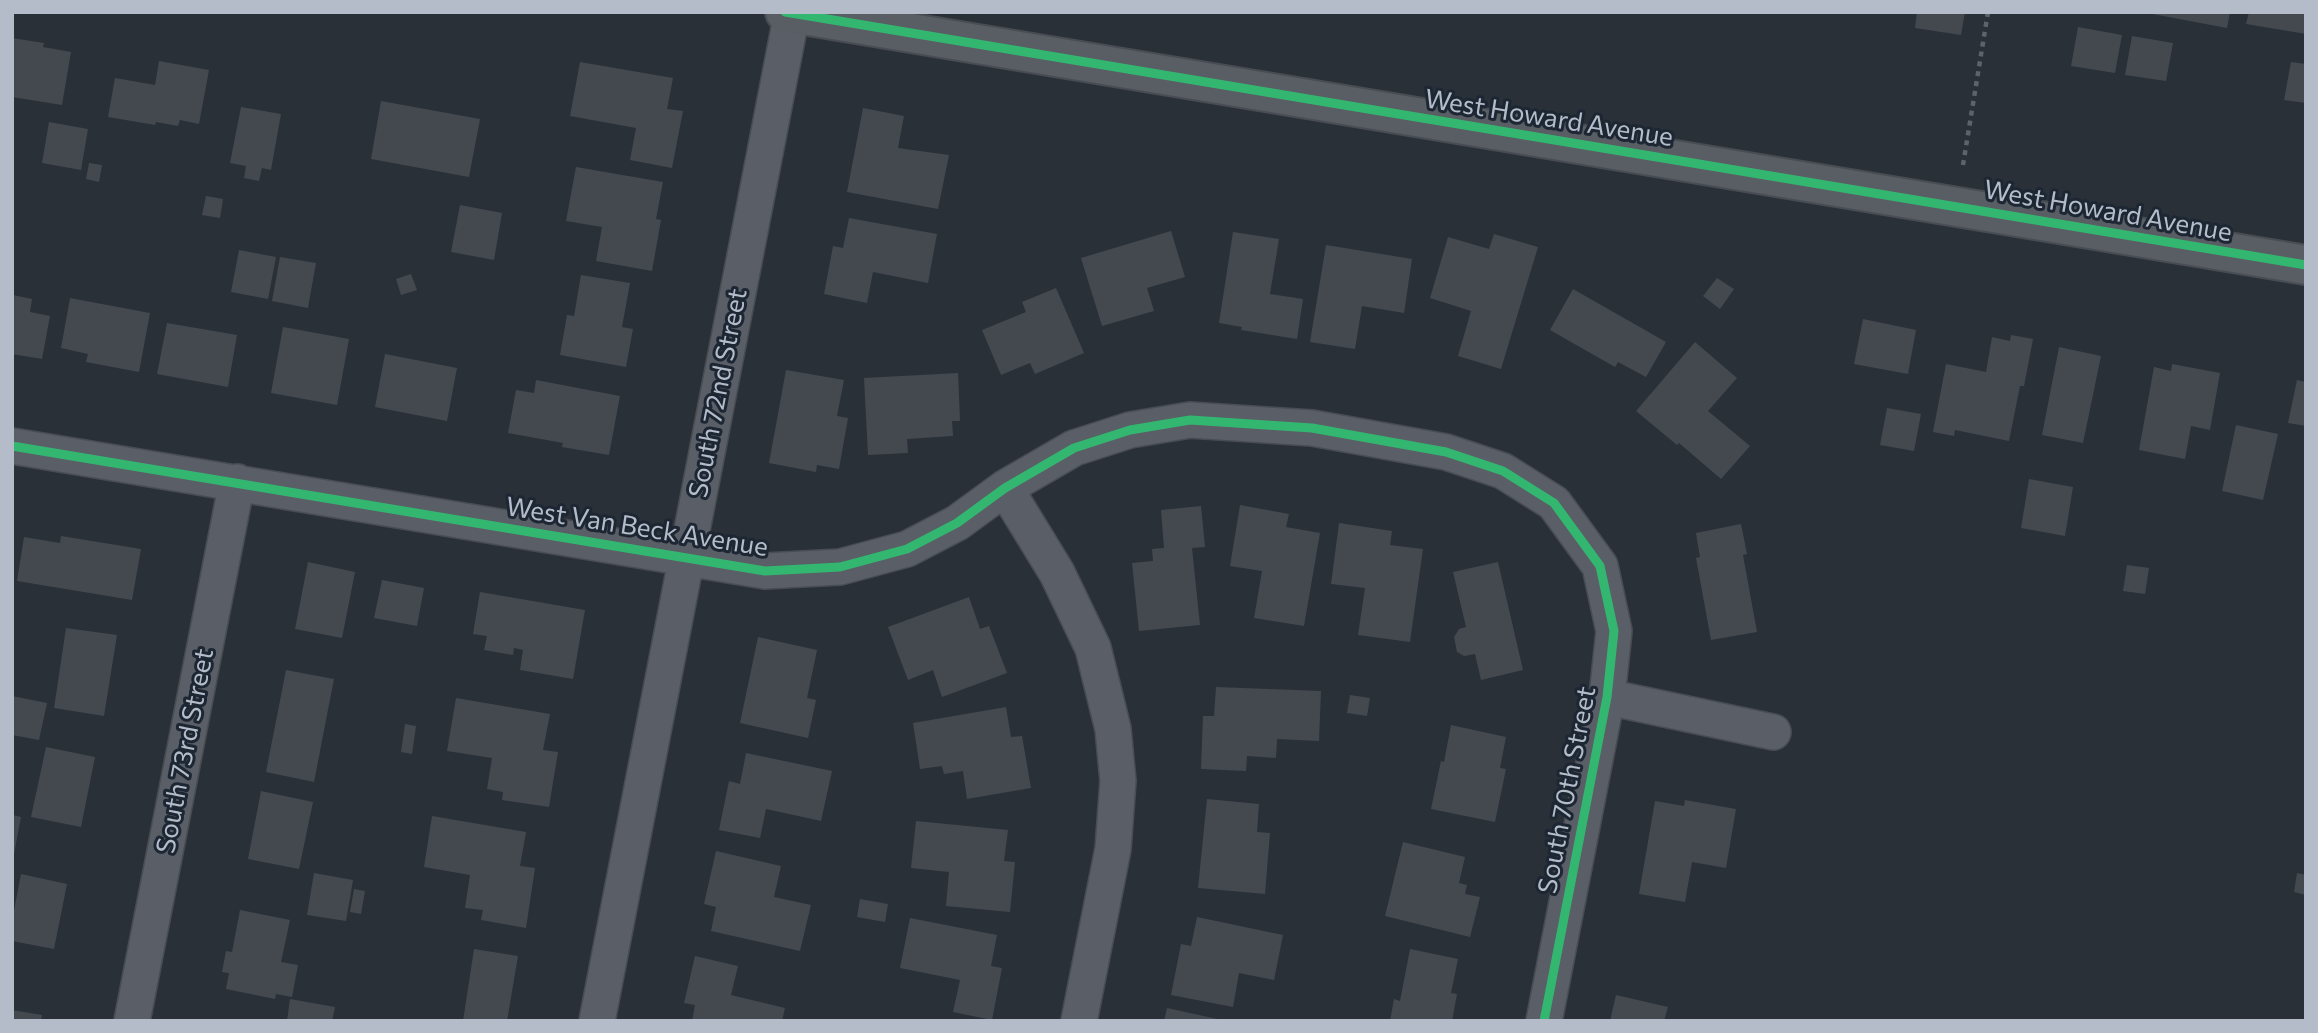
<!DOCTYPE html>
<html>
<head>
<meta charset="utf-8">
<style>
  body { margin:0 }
  #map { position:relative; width:2318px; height:1033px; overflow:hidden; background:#2a3038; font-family:Commissioner,sans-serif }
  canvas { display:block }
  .frame { position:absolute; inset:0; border:14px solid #b4bcc9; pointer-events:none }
</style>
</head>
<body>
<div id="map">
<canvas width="2318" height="1033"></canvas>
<div class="frame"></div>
</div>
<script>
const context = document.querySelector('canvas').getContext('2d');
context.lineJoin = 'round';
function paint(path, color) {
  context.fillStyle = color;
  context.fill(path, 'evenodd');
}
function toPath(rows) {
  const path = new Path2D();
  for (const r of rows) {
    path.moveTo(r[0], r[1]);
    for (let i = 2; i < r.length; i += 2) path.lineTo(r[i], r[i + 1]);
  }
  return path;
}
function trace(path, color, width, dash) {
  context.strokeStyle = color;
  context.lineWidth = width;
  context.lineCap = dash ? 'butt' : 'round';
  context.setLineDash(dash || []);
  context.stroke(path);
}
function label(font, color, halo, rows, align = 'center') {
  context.font = font + ' Commissioner,sans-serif';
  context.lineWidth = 6;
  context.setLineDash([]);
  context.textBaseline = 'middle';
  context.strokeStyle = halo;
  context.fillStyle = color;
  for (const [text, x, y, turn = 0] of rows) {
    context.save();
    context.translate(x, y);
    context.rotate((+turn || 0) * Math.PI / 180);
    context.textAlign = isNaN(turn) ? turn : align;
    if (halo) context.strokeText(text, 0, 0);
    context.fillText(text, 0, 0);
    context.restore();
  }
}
paint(toPath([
  [1917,12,1965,12,1961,35,1915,28],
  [2142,12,2230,12,2227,28],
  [2249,12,2306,12,2306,34,2246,24],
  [2078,27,2122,35,2115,73,2071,66],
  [2132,36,2173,43,2166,81,2125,75],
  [12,38,44,43,43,47,71,52,62,105,12,97],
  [159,61,209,70,199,124,180,120,178,126,156,122,155,125,108,117,115,78,155,85],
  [580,62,673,78,667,109,683,111,672,168,630,160,636,128,570,116],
  [2291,62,2306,64,2306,103,2284,100],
  [381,101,480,119,469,177,371,159],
  [241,107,281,114,271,170,262,168,259,181,244,178,246,166,230,163],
  [863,108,904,116,898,148,949,155,938,209,847,192],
  [49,122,88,129,81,170,42,163],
  [89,163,102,165,99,182,86,179],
  [576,167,663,182,656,219,661,220,652,271,596,261,602,227,566,221],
  [206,196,223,199,220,218,202,215],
  [460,205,502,213,494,260,451,252],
  [849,218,937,234,928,283,873,272,867,303,824,294,833,246,843,248],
  [1171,231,1185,277,1147,288,1154,311,1102,326,1081,258],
  [1233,232,1279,239,1270,294,1303,299,1297,339,1241,330,1242,327,1219,323],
  [1494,234,1538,247,1501,369,1458,356,1471,311,1430,298,1448,237,1489,249],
  [1326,245,1412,259,1404,313,1362,306,1355,349,1310,342],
  [239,250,276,257,268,299,231,292],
  [280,257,316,263,308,308,272,301],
  [411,274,417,290,401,295,396,279],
  [581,275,630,283,622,327,633,329,626,367,560,355,567,315,574,316],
  [1717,278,1734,289,1720,309,1703,296],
  [1056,288,1084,353,1035,374,1030,363,1001,375,982,330,1026,312,1022,302],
  [1573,289,1666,342,1646,377,1618,362,1615,367,1550,330],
  [13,295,32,299,30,312,50,316,42,359,12,354],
  [70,298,150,313,139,372,86,362,88,354,61,348],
  [1863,319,1916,330,1908,374,1854,364],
  [167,323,237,335,228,387,157,374],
  [283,327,349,339,337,405,271,393],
  [2011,335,2033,339,2024,386,2020,386,2009,441,1955,430,1954,436,1933,432,1946,364,1986,372,1992,337,2010,341],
  [1695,342,1737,378,1708,411,1750,446,1721,479,1679,443,1677,445,1636,411],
  [2059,347,2101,356,2083,443,2042,435],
  [385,354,457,368,447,421,375,407],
  [2172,364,2220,373,2210,430,2191,426,2185,459,2139,450,2154,367,2171,371],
  [786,370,844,380,837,416,848,418,839,469,817,465,816,472,769,463],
  [958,373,960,421,952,421,953,436,907,439,908,453,868,455,864,378],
  [536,380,620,396,609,455,562,447,563,443,508,433,516,390,534,393],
  [2297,380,2306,382,2306,426,2288,423],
  [1887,408,1921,414,1914,451,1880,445],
  [2236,425,2278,434,2263,500,2222,491],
  [2029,479,2073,487,2065,536,2021,528],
  [1240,505,1289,514,1286,527,1320,533,1304,626,1254,618,1262,571,1230,566],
  [1201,506,1205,547,1192,548,1200,625,1139,631,1132,563,1153,561,1152,549,1164,548,1161,510],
  [1339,523,1392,531,1390,545,1423,549,1410,642,1358,635,1365,588,1331,584],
  [1741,524,1747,554,1743,555,1757,632,1711,640,1696,558,1700,557,1696,533],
  [61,536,141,549,132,600,17,581,24,537,60,543],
  [308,562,355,572,342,638,295,629],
  [1498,562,1523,670,1481,680,1475,654,1464,656,1457,652,1454,637,1459,629,1466,627,1453,572],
  [2127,565,2149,568,2145,594,2123,591],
  [382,580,424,588,417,626,374,618],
  [480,592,585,610,573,679,520,670,523,650,514,648,513,655,484,650,487,636,473,634],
  [969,597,980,629,989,626,1007,673,942,697,933,670,908,680,888,627],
  [66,628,117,635,104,716,54,708],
  [758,637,817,650,807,698,816,700,808,738,740,723],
  [286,670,334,679,314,782,266,772],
  [1216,687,1321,691,1319,741,1277,739,1276,758,1247,756,1246,771,1201,769,1203,716,1214,716],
  [1350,695,1370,698,1367,716,1347,713],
  [12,696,47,703,39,740,12,735],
  [456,698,550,714,543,750,558,752,549,807,502,800,503,792,487,789,492,758,447,751],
  [1006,707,1011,737,1022,736,1031,788,967,799,963,771,944,774,942,766,920,769,913,723],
  [405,724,416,726,412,754,401,752],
  [1451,725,1506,737,1500,768,1506,769,1495,822,1431,809,1441,761,1444,762],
  [46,747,95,757,81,827,31,817],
  [746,753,832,771,821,821,766,809,760,838,719,830,729,781,740,784],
  [261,791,313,802,299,869,248,859],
  [1207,799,1259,804,1257,832,1270,833,1265,894,1198,888],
  [1685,800,1736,809,1726,868,1692,862,1685,902,1639,894,1655,801,1684,806],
  [12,815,21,817,14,854,12,854],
  [432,816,526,832,520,866,535,868,526,928,481,920,483,910,465,908,470,875,424,867],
  [916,821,1008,830,1004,861,1015,862,1010,912,946,906,949,872,911,868],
  [1403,842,1465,857,1459,883,1467,885,1465,894,1480,897,1470,937,1385,916],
  [716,851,781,866,774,897,811,905,800,951,711,931,716,907,704,904],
  [314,873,353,880,346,921,307,915],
  [2297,873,2306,875,2306,895,2294,892],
  [21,874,67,884,54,949,12,941,12,921],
  [354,889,365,891,361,914,350,912],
  [860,899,888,904,885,922,857,917],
  [240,910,290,920,281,962,298,965,292,997,276,994,275,999,226,989,229,973,222,972,226,951,232,952],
  [1197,917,1283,935,1274,980,1239,973,1233,1007,1171,995,1181,944,1191,946],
  [910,918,997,935,991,966,1002,968,992,1020,953,1012,960,980,900,968],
  [474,949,518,956,507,1021,463,1021],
  [1410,949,1458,959,1451,993,1457,994,1452,1021,1390,1021,1394,999,1400,1001],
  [695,956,738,966,731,995,785,1008,782,1021,692,1021,695,1005,684,1003],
  [1616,995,1668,1007,1664,1021,1610,1021],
  [290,999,335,1007,332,1021,287,1021],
  [1167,1008,1222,1020,1222,1021,1164,1021],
  [12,1010,42,1015,41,1021,12,1021]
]), '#444950');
const street = toPath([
  [12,446,765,571,840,567,907,549,957,523,1005,488,1074,448,1130,430,1190,420,1312,428,1446,452,1503,471,1554,503,1600,566,1614,631,1607,697,1544,1021],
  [1005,488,1057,573,1093,648,1113,729,1118,781,1113,849,1079,1021],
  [1607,697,1773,732],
  [132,1021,237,482],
  [597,1021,792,13]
]);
const secondary = toPath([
  [785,12,2306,265]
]);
trace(street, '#484c53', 38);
trace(secondary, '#484c53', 42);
trace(toPath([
  [1963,165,1988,12]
]), '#5d636a', 4.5, [5, 5]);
trace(street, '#5a5e66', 35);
trace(secondary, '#595d64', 38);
trace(toPath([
  [785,12,2306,265],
  [12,446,765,571,840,567,907,549,957,523,1005,488,1074,448,1130,430,1190,420,1312,428,1446,452,1503,471,1554,503,1600,566,1614,631,1607,697,1544,1021]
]), '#33b770', 9);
label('26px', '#b4bcc9', '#1d2633', [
  ["West Howard Avenue",1549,118,9],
  ["West Howard Avenue",2108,211,10],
  ["South 72nd Street",718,393,-79],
  ["West Van Beck Avenue",637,527,9],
  ["South 73rd Street",185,751,-79],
  ["South 70th Street",1567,790,-79]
]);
</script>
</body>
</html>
